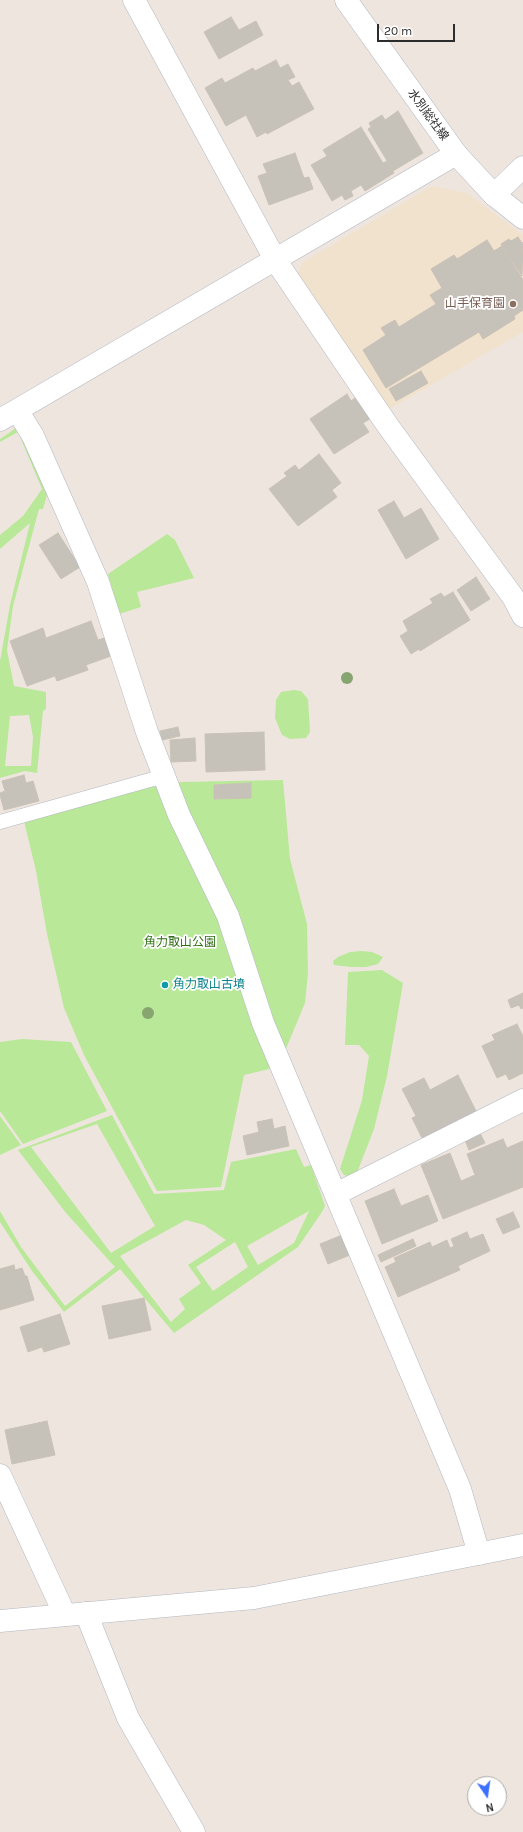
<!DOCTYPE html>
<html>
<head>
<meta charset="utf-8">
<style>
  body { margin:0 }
  #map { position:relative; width:523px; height:1832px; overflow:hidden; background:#eee6de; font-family:Karla,sans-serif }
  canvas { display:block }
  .north { position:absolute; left:467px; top:1776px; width:40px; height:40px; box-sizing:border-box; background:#fff; border:1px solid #ababab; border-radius:50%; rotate:167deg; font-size:11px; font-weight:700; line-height:16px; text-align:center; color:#2c2c2c }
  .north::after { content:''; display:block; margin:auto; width:14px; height:18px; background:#3a6fff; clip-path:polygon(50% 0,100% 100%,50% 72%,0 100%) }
  .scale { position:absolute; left:377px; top:24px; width:78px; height:18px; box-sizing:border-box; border:2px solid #2c2c2c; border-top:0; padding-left:5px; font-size:12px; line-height:14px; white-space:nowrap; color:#2c2c2c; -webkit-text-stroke:3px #fff; paint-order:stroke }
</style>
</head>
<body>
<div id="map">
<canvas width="523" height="1832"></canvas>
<div class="north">N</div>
<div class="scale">20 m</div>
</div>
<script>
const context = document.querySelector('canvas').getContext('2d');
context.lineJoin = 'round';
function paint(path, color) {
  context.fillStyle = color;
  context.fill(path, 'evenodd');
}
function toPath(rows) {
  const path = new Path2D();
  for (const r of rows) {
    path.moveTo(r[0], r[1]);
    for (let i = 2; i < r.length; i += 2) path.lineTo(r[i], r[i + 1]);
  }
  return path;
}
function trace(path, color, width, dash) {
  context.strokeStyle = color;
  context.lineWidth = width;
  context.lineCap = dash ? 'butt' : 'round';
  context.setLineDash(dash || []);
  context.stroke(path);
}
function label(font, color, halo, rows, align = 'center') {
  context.font = font + ' Karla,"Noto Sans JP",sans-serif';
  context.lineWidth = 3.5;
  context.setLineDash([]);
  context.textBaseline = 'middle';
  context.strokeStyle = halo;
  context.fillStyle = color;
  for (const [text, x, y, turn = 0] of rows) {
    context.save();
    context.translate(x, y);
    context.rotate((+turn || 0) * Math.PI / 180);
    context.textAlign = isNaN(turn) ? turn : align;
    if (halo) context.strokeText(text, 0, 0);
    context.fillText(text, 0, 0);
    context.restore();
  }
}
paint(toPath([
  [432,186,467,193,523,235,523,332,386,411,296,276,303,262]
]), '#f1e2cd');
paint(toPath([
  [16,428,45,485,47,495,43,509,39,509,13,606,7,650,14,686,46,692,46,709,43,711,37,773,25,771,0,778,0,661,10,605,30,523,0,549,0,535,23,516,42,489,18,432,0,442,0,439],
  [29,715,33,737,31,766,5,766,10,716],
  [167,534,175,540,194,578,137,592,141,607,119,614,108,574],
  [294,690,301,691,308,699,310,732,306,738,290,739,282,735,275,718,276,700,281,692],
  [283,780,290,859,307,924,308,973,305,1003,285,1051,269,1069,244,1075,221,1187,157,1191,84,1055,64,1008,47,934,36,871,24,821,152,787,181,782],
  [361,951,372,952,383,957,378,964,366,967,351,967,334,965,333,961,338,957,350,952],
  [382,970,403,983,387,1076,374,1129,358,1170,351,1177,344,1175,340,1169,362,1100,369,1056,359,1045,345,1045,348,972],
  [22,1039,71,1042,107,1111,23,1144,0,1111,0,1042],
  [112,1115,154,1194,224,1190,231,1162,296,1149,304,1167,311,1165,325,1206,322,1212,298,1247,174,1333,120,1269,64,1312,32,1271,0,1222,0,1211,21,1247,65,1306,115,1267,66,1213,18,1150,0,1157,26,1147],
  [97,1124,155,1226,111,1253,31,1147],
  [309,1211,294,1243,258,1265,247,1246],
  [186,1220,204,1225,226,1240,188,1265,201,1283,179,1299,185,1309,171,1322,120,1256],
  [235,1242,248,1267,213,1291,196,1267],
  [0,1116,21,1145,0,1155]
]), '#b9e898');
const building = toPath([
  [231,17,239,30,256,21,263,35,219,59,204,32,231,17],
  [276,60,280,68,288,64,295,77,288,80,292,86,299,82,314,109,267,134,266,132,257,137,246,115,226,126,205,88,222,78,225,83,253,68,255,71,276,60],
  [398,111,423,153,393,171,368,129,371,127,369,123,382,115,385,120,398,111],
  [361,127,383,163,387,161,394,173,365,191,361,185,351,191,353,196,345,200,342,195,332,201,311,165,327,156,323,150,361,127],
  [295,153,304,178,309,177,313,189,269,205,258,176,267,173,263,164,295,153],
  [518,237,522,243,523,242,522,276,501,244,509,239,511,241,518,237],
  [487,240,494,251,502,246,523,280,523,310,514,316,515,319,483,339,479,332,386,388,363,350,386,335,381,328,395,320,399,327,436,304,430,295,442,288,431,269,454,255,457,259,487,240],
  [421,371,428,383,396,401,389,389,421,371],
  [347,394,351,401,359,395,373,417,363,423,369,432,334,454,310,419,347,394],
  [319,454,341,483,332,490,337,497,298,526,269,489,287,476,284,473,295,465,299,470,319,454],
  [394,501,404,518,421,508,439,539,406,559,378,510,394,501],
  [58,533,80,567,61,579,39,545,58,533],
  [476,577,490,599,471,611,457,590,476,577],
  [453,592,470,620,420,651,419,649,411,654,400,636,408,631,403,621,433,603,430,599,441,593,444,597,453,592],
  [91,621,98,640,104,638,111,656,86,665,88,670,57,681,55,676,27,686,10,641,43,628,46,638,91,621],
  [178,727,180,736,162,740,160,731,178,727],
  [264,732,265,770,206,772,205,734,264,732],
  [195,738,196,761,171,762,170,740,195,738],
  [24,775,26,783,33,781,39,801,4,810,0,795,0,793,5,791,2,781,24,775],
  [251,783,251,798,214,799,214,785,251,783],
  [523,993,523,1008,521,1009,519,1005,511,1008,508,1000,523,993],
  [517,1024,523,1036,523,1073,509,1080,506,1074,497,1078,482,1046,495,1040,492,1035,517,1024],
  [458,1075,476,1111,422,1138,412,1118,416,1116,402,1089,424,1078,430,1090,458,1075],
  [272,1119,274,1129,285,1126,289,1146,247,1155,243,1136,259,1132,257,1122,272,1119],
  [480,1133,485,1143,469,1150,465,1140,480,1133],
  [503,1139,507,1148,523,1141,523,1187,443,1219,421,1165,450,1153,461,1181,475,1175,467,1154,503,1139],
  [394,1189,401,1206,428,1195,438,1221,382,1244,365,1201,394,1189],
  [513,1212,520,1227,503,1234,496,1219,513,1212],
  [467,1232,470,1239,483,1234,490,1251,458,1266,460,1270,398,1297,385,1267,396,1262,394,1258,430,1242,432,1247,447,1240,450,1248,454,1246,451,1239,467,1232],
  [342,1235,350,1255,328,1264,320,1244,342,1235],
  [413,1239,416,1246,381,1262,378,1255,413,1239],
  [14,1265,15,1270,22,1268,25,1276,27,1276,34,1300,0,1310,0,1269,14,1265],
  [144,1298,151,1330,109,1339,102,1306,144,1298],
  [60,1314,70,1344,44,1352,42,1347,28,1352,20,1327,60,1314],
  [47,1421,55,1455,12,1464,5,1430,47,1421]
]);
paint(building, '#c6c1b9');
trace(building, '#cac2b7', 1);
const service = toPath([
  [0,822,164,776]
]);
const minor = toPath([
  [134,0,276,261,388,426,513,597,523,616],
  [494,195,523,167],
  [17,410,33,436,98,582,147,732,164,776,179,815,228,916,263,1023,460,1489,479,1554],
  [0,420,456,154],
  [336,1194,523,1100],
  [0,1475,65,1615],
  [86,1613,128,1718,194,1832]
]);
const tertiary = toPath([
  [0,1621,254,1598,523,1545]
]);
const secondary = toPath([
  [346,0,456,154,494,195,523,218]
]);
trace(service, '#b2b6c0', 15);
trace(minor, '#b2b6c0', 23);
trace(tertiary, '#b2b6c0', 23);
trace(secondary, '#b2b6c0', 23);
trace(service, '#fff', 14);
trace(minor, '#fff', 22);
trace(tertiary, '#fff', 22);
trace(secondary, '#fff', 22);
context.fillStyle = '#86a570';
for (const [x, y] of [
  [347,678],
  [148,1013]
]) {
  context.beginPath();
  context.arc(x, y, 6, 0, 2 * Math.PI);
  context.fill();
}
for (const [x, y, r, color] of [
  [513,304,4,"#8d6e63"],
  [165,985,4,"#0f9aa8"]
]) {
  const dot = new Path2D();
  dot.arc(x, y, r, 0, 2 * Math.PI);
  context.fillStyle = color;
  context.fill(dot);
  trace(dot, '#fff', 1.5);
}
label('12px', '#2c2c2c', '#fff', [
  ["水別総社線",428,115,54]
]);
label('12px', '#785e54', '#fff', [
  ["山手保育園",505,304]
], 'right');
label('12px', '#306f16', '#fff', [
  ["角力取山公園",180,943]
]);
label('12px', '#0d838f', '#fff', [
  ["角力取山古墳",173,985]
], 'left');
</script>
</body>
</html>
